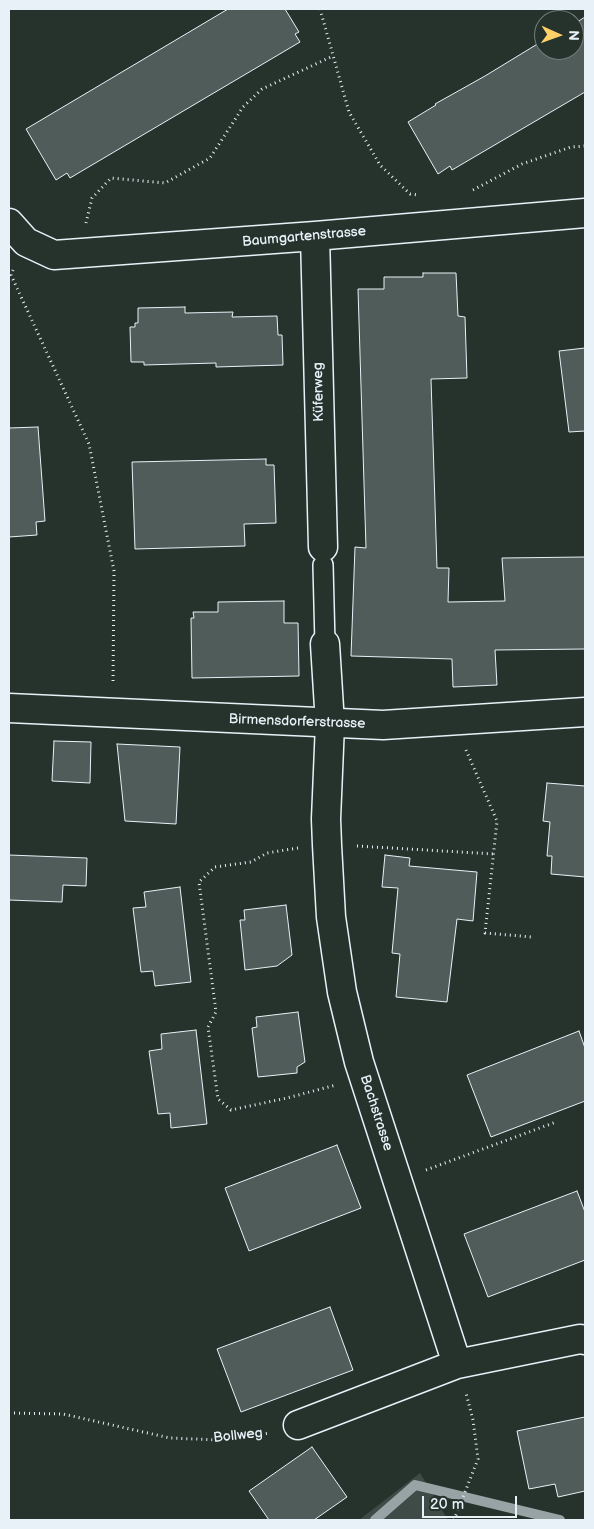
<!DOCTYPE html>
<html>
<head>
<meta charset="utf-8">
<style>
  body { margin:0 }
  #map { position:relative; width:594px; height:1529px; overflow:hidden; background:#26332d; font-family:"Balsamiq Sans",sans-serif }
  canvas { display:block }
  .frame { position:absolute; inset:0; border:10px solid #e8f1f8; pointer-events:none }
  .north { position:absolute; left:534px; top:10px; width:50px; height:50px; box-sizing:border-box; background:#26332d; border:1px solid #747f7e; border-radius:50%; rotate:92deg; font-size:14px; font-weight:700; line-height:20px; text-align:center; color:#e8f1f8 }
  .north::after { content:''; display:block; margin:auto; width:18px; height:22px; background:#ffd166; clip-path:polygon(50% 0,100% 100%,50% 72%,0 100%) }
  .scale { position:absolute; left:422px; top:1496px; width:95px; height:22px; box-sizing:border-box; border:2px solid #e8f1f8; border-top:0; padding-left:6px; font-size:15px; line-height:18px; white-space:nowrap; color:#e8f1f8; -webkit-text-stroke:4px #26332d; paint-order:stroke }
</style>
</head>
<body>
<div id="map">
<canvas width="594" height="1529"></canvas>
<div class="frame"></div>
<div class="north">N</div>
<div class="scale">20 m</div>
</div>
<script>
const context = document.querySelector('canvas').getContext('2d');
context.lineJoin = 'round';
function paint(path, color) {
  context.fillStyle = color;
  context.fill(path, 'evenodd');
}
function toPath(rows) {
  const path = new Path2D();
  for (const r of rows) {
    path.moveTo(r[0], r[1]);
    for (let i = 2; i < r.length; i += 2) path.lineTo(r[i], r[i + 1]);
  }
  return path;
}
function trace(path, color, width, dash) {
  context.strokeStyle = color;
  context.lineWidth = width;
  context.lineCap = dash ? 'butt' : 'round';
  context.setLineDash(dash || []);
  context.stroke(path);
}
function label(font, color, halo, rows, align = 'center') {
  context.font = font + ' "Balsamiq Sans",sans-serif';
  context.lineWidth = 4.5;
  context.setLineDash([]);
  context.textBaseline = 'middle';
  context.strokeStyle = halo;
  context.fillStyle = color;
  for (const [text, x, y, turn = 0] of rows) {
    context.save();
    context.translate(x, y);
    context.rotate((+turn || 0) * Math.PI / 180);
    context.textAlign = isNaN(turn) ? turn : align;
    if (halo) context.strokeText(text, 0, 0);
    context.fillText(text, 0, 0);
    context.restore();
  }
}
paint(toPath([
  [420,1473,448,1520,359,1520]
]), '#3e4b47');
trace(toPath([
  [375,1520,415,1485,560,1520]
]), '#98a3a5', 10);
const building = toPath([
  [228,9,285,9,299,32,295,34,300,42,70,178,67,173,56,180,26,129,228,9],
  [585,17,585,92,452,170,450,166,438,174,408,122,436,105,435,104,485,76,544,40,544,50,574,50,574,24,585,17],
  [423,273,456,273,458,316,465,317,467,378,431,379,437,568,449,568,448,602,505,601,502,558,585,557,585,649,495,650,497,685,453,687,452,659,351,656,355,547,366,548,358,289,384,289,384,277,423,277,423,273],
  [185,307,185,313,233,312,232,317,277,316,278,335,282,335,283,365,216,367,216,363,144,365,144,362,131,362,130,327,135,327,135,323,138,323,138,308,185,307],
  [585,348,585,431,569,432,559,351,585,348],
  [38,427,45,521,36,522,37,535,9,537,9,428,38,427],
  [266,459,266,465,274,465,276,523,244,524,245,546,135,549,132,462,266,459],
  [284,601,284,623,298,623,299,676,192,678,191,618,194,618,193,612,218,612,218,602,284,601],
  [54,741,91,742,90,783,52,781,54,741],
  [117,744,180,747,176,824,125,821,117,744],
  [547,783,585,786,585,877,551,874,552,856,547,856,550,822,543,821,547,783],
  [9,855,87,858,86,886,63,885,62,902,9,900,9,855],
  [385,855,410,858,409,866,477,872,473,921,457,919,447,1002,396,997,400,954,392,953,398,888,382,887,385,855],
  [180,887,191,982,155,986,153,971,141,972,133,908,146,907,144,892,180,887],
  [286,905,292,955,277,966,245,970,240,920,245,920,244,910,286,905],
  [298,1012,305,1062,297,1067,297,1073,258,1077,252,1028,257,1027,256,1017,298,1012],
  [196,1030,207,1124,171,1128,170,1113,158,1114,149,1051,162,1049,161,1034,196,1030],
  [579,1031,585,1048,585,1101,491,1137,467,1075,579,1031],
  [337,1145,361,1208,249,1251,225,1188,337,1145],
  [577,1191,585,1212,585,1260,488,1297,464,1234,577,1191],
  [330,1307,353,1370,241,1412,217,1349,330,1307],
  [585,1417,585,1491,558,1497,555,1484,529,1489,517,1431,585,1417],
  [312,1447,347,1497,314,1520,269,1520,249,1491,312,1447]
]);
paint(building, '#505c59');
trace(building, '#e8f1f8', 1);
const lane = toPath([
  [323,565,325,644]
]);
const street = toPath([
  [9,223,26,242,54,255,315,236,585,213],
  [315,236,323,547],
  [325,644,330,724,326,819,327,845,331,917,342,992,359,1062,457,1364],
  [298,1425,457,1364,580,1339,585,1340]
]);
const secondary = toPath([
  [9,708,383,725,585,712]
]);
trace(lane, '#e8f1f8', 22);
trace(street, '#e8f1f8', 31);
trace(secondary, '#e8f1f8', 31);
trace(toPath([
  [320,9,349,112,380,165,410,194,418,195],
  [473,190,522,164,571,147,585,146],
  [86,223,92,198,111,178,165,183,210,158,243,107,262,89,333,56],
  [13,270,11,275,89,444,114,571,113,684],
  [466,750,497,821,485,933,532,937],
  [357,846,494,854],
  [298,848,267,853,251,862,215,867,199,882,216,1012,208,1027,218,1099,231,1110,287,1098,336,1085],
  [426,1170,556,1122],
  [9,1413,63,1414,170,1438,220,1440,270,1433],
  [454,1520,478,1459,473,1420,466,1393]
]), '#e8f1f8', 3, [1, 4]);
trace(lane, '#26332d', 19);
trace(street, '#26332d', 28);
trace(secondary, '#26332d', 28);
label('14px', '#e8f1f8', '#26332d', [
  ["Baumgartenstrasse",304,237,-5],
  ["Küferweg",319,392,-91],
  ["Birmensdorferstrasse",297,722,2],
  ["Bachstrasse",376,1113,72],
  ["Bollweg",238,1436,-6]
]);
</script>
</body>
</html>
